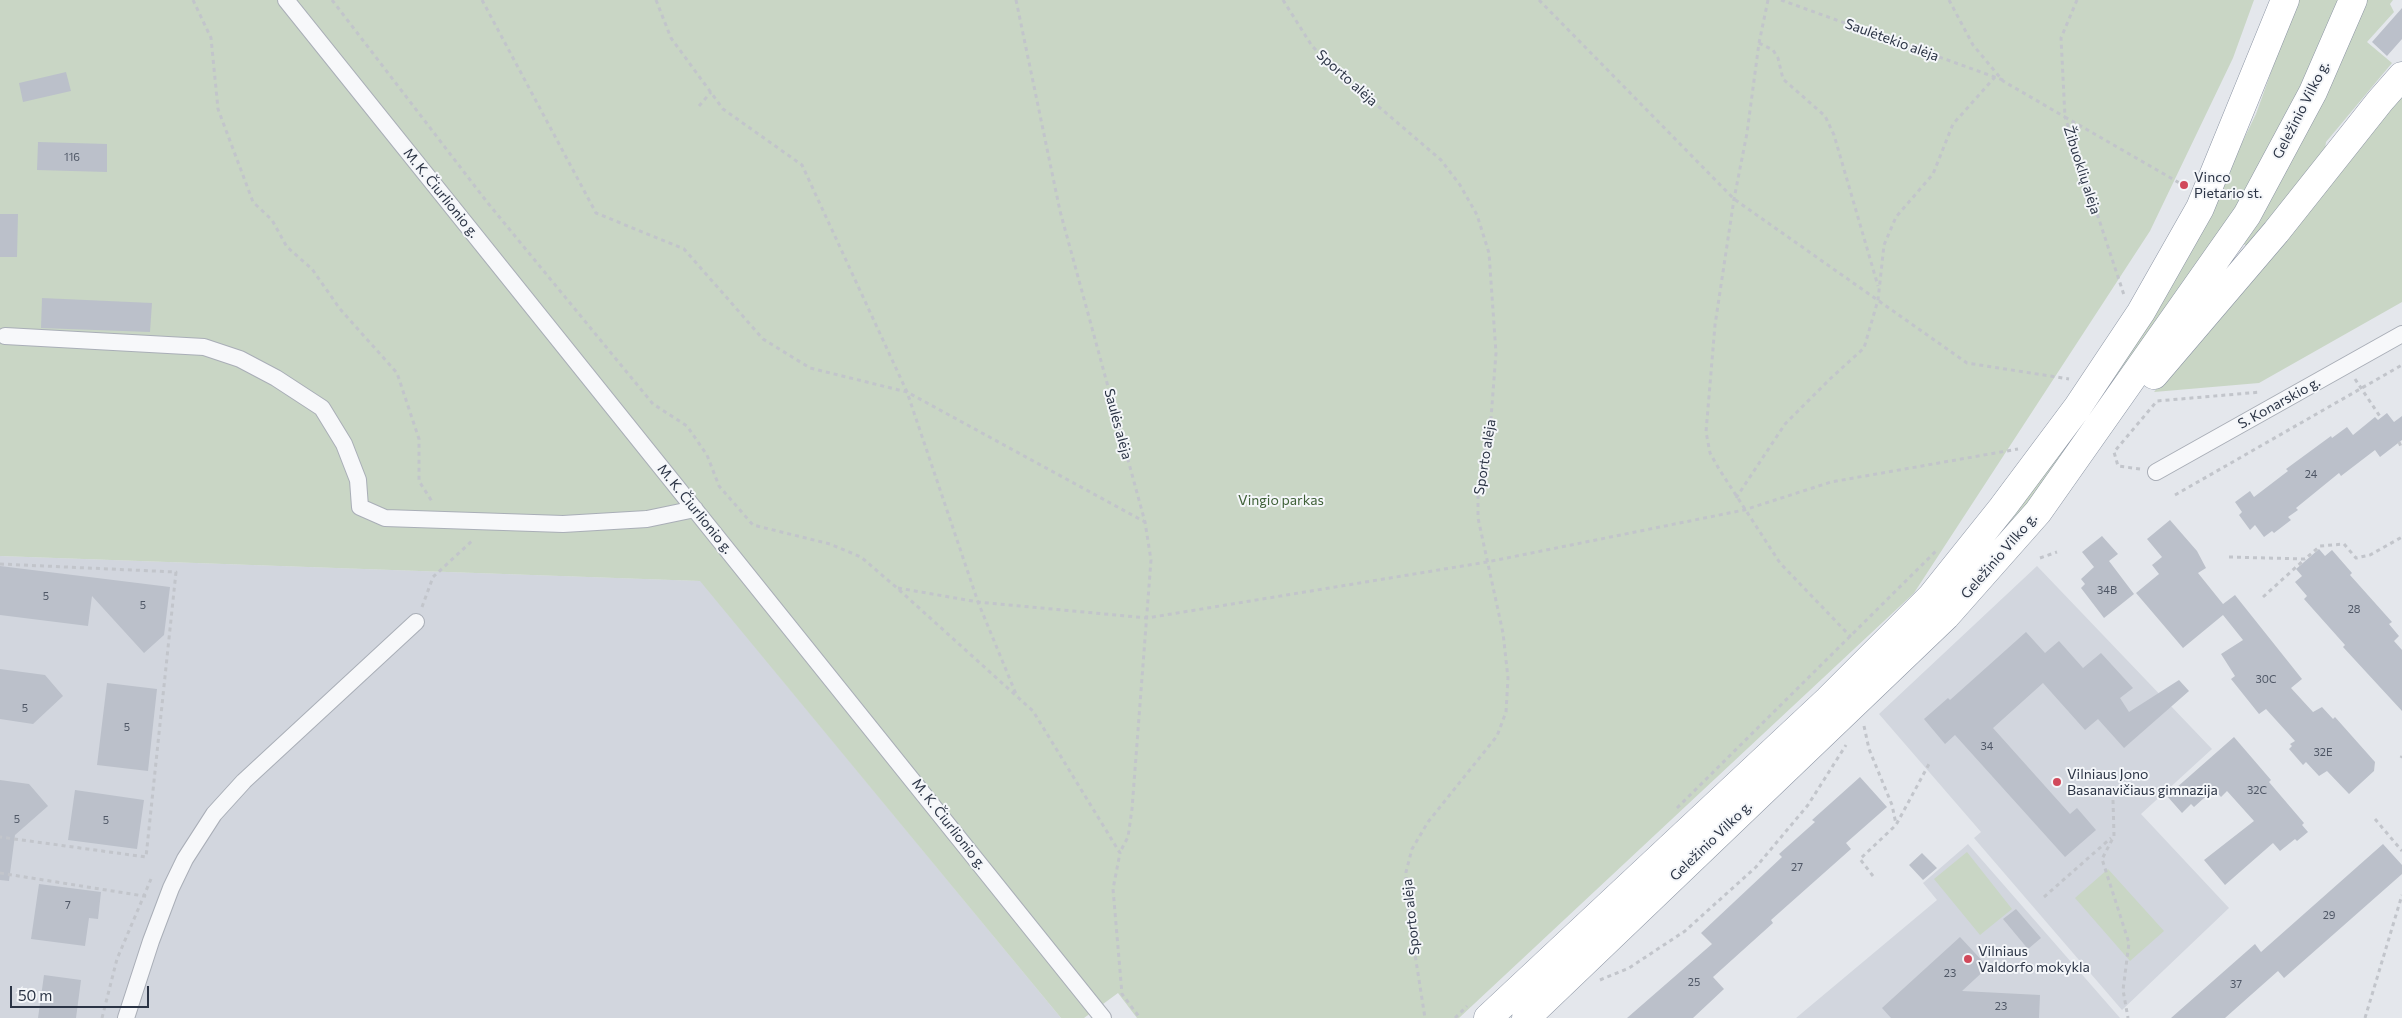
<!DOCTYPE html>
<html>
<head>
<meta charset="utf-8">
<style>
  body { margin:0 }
  #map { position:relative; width:2402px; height:1018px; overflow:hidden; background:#e4e7ec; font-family:Commissioner,sans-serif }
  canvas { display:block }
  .scale { position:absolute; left:10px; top:986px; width:139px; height:22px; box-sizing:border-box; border:2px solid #2b3445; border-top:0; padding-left:6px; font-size:15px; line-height:18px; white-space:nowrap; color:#2b3445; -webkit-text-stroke:4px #f4f6f9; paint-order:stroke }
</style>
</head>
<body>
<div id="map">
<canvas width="2402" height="1018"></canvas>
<div class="scale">50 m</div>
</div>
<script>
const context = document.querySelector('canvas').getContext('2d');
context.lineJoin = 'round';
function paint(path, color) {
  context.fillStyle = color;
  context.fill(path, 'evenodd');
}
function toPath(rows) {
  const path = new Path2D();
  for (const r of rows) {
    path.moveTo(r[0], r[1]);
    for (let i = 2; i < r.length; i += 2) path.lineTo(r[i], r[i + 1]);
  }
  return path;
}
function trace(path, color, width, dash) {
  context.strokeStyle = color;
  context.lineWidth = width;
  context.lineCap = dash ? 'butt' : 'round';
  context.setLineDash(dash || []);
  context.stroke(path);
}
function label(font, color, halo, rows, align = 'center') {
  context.font = font + ' Commissioner,sans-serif';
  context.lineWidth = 4;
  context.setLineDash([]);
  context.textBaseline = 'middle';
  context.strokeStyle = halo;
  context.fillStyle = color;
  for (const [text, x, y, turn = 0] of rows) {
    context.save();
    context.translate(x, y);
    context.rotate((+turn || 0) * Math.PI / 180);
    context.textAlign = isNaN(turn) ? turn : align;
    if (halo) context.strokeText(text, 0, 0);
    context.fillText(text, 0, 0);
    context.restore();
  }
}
paint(toPath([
  [0,556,701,581,1061,1018,0,1018],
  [2037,566,2212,749,2141,814,2229,908,2122,1010,1974,838,1981,832,1879,714],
  [1968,844,2120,1018,1796,1018,1937,900,1923,883]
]), '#d2d6de');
paint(toPath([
  [0,0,2254,0,2233,58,2150,231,1914,593,1459,1018,1137,1018,1118,993,1084,1018,1061,1018,700,581,0,556],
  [2297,0,2338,0,2307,73,2270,149,2230,222,2136,363,1989,553,1942,601,2217,194,2256,114],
  [2365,0,2393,0,2390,4,2394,12,2367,42,2392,63,2326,142,2324,156,2248,246,2243,244],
  [2402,95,2402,302,2259,383,2154,392],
  [1967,852,2012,909,1980,935,1934,879],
  [2108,869,2164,931,2130,961,2075,898]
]), '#c9d6c5');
paint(toPath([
  [2402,8,2402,39,2387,56,2372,42],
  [66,72,71,91,23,102,19,83],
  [38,142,107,144,107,172,37,170],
  [0,214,18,214,17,257,0,257],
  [42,298,152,303,150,332,41,328],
  [2387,413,2394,422,2402,416,2402,440,2380,457,2375,450,2341,476,2339,473,2296,508,2298,510,2288,517,2291,520,2274,533,2272,531,2264,537,2255,525,2250,530,2239,515,2242,512,2235,502,2250,491,2254,497,2288,471,2286,469,2331,436,2332,438,2347,427,2353,435,2375,417,2378,420],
  [2170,520,2197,551,2206,568,2198,573,2223,604,2235,595,2302,679,2291,688,2313,712,2322,707,2333,719,2335,717,2375,762,2374,771,2349,794,2327,771,2319,776,2306,762,2303,765,2289,749,2292,746,2290,744,2295,741,2266,709,2259,714,2231,679,2235,676,2221,654,2243,640,2223,615,2183,648,2136,593,2159,574,2152,565,2162,557,2147,539],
  [2102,536,2118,554,2109,561,2134,594,2104,618,2081,588,2085,584,2081,579,2094,567,2082,552],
  [2319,549,2325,556,2332,550,2352,573,2350,575,2392,622,2389,624,2399,636,2394,641,2402,650,2402,711,2343,647,2345,645,2304,599,2307,596,2295,582,2302,576,2296,569],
  [0,566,170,587,164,635,144,653,92,596,88,626,0,615],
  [2026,632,2045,653,2059,641,2083,668,2101,653,2133,688,2120,698,2129,712,2179,680,2189,691,2124,748,2098,719,2085,730,2043,683,1993,728,2070,814,2077,808,2096,830,2065,857,1955,735,1945,744,1924,719,1948,698,1950,700],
  [0,669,45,675,63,696,33,724,0,719],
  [107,683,157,689,148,771,97,765],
  [2234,737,2271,780,2269,782,2304,823,2302,825,2308,832,2297,841,2295,839,2280,851,2273,843,2225,885,2204,860,2254,821,2227,791,2221,797,2214,789,2194,807,2191,804,2182,813,2167,796],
  [1860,777,1887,807,1846,843,1851,849,1771,920,1773,923,1713,977,1724,989,1693,1018,1627,1018,1712,944,1701,933,1782,857,1779,854,1815,822,1812,820],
  [0,780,29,784,48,806,15,835,9,881,0,880],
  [75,790,144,800,137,849,68,840],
  [2383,844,2402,865,2402,874,2284,978,2278,971,2225,1018,2171,1018,2255,944,2261,952],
  [1922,853,1937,868,1923,880,1909,865],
  [39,884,101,892,98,919,89,918,85,946,31,939],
  [2016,909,2041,938,2028,949,2003,919],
  [1960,937,1988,967,1962,991,2040,995,2039,1018,1891,1018,1882,1008],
  [44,975,81,980,76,1018,38,1018]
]), '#bbc0ca');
const street = toPath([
  [286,0,1103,1018],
  [5,336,204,347,240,359,276,378,322,408,344,444,358,480,360,507,385,518,563,524,647,519,695,509],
  [2156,472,2402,334],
  [126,1018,151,941,171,888,185,859,214,814,244,781,416,622]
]);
const highway = toPath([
  [2154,375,2276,232,2380,101,2402,76],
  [1488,1018,1828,700,1931,597,2003,507,2077,408,2141,312,2200,208,2285,0],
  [1526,1018,1946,616,2038,512,2247,215,2313,92,2353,0]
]);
trace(street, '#a9aeb7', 18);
trace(highway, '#8b94a3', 29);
trace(toPath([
  [193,0,211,38,218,109,253,202,272,220,287,247,312,269,340,309,397,373,419,439,419,481,433,503],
  [332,0,487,202,653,404,687,426,707,455,719,486,753,525,830,544,861,557,897,588,1033,711,1120,853,1113,889,1122,994,1140,1018],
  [482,0,596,213,684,249,763,339,810,368,907,392,1145,522],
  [656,0,671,38,723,109,802,165,907,392,978,602,1016,694],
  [1016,0,1060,211,1145,522,1151,560,1132,809,1128,837,1120,852],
  [1283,0,1312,46,1337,71,1441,160,1460,185,1477,215,1489,253,1496,353,1491,418,1478,489,1478,518,1503,633,1508,678,1506,712,1497,736,1428,822,1412,849,1406,872,1406,897,1425,1018],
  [1539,0,1734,199,1967,363,2069,379],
  [1768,0,1759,43,1747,133,1734,199,1715,325,1706,432,1710,453,1719,469,1780,563,1851,637],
  [1781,0,2003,80],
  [1949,0,1973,45,2003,81,2065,117,2124,295],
  [2077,0,2061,38,2065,117,2183,185],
  [1759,43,1773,50,1778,58,1783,79,1825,116,1834,135,1878,286],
  [699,106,711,92],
  [2355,379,2381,418],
  [2399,442,2402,449],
  [2140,469,2118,466,2114,452,2157,401,2261,392],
  [2175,495,2402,365],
  [1736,498,1785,424,1831,378,1864,348,1878,300,1884,245,1896,217,1933,174,1953,124,1995,77],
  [2229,557,2305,559,2320,546,2344,544,2356,558,2370,555,2402,537],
  [2040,558,2057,552],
  [0,564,176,572,146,857,0,837],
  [898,588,978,602,1147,618,1487,562,1744,510,1831,482,2018,449],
  [2263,597,2305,559],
  [422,607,433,577,474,539],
  [1864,726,1869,749,1892,805,1896,824],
  [2401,758,2402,756],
  [2113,800,2114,836,2102,859,2129,943,2123,990,2128,1018],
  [1677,808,1937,550],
  [2375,819,2402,851],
  [0,873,150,897],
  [1873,876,1860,859,1896,825,1929,764],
  [2044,897,2111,838],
  [1600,980,1629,968,1685,931,1756,867,1808,805,1846,745],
  [102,1018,117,959,151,879],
  [1455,1018,1467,1006],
  [2365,1018,2402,895]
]), '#c2c5cb', 3, [4, 4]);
trace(street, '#f7f8fa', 16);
trace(highway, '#fff', 28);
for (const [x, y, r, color] of [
  [2184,185,5,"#d1495b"],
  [2057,782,5,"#d1495b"],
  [1968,959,5,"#d1495b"]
]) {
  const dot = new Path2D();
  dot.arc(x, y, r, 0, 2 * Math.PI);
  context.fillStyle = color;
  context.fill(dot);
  trace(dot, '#f4f6f9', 2);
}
label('11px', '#4f5766', null, [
  ["116",72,157],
  ["24",2311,474],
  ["34B",2107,590],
  ["5",46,596],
  ["5",143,605],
  ["28",2354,609],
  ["30C",2266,679],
  ["5",25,708],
  ["5",127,727],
  ["34",1987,746],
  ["32E",2323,752],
  ["32C",2257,790],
  ["5",17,819],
  ["5",106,820],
  ["27",1797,867],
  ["7",68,905],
  ["29",2329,915],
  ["23",1950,973],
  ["25",1694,982],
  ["37",2236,984],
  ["23",2001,1006]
]);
label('14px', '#2b3445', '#f4f6f9', [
  ["Saulėtekio alėja",1892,40,20],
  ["Sporto alėja",1347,78,42],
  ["Geležinio Vilko g.",2301,110,-63],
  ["Žibuoklių alėja",2082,170,72],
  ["M. K. Čiurlionio g.",441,193,51],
  ["S. Konarskio g.",2279,403,-29],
  ["Saulės alėja",1118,424,75],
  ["Sporto alėja",1485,457,-81],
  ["M. K. Čiurlionio g.",695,509,51],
  ["Geležinio Vilko g.",1999,556,-49],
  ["M. K. Čiurlionio g.",949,824,52],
  ["Geležinio Vilko g.",1711,841,-44],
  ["Sporto alėja",1411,917,-96]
]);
label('14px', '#2b3445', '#f4f6f9', [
  ["Vinco",2194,177],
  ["Pietario st.",2194,193],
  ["Vilniaus Jono",2067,774],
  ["Basanavičiaus gimnazija",2067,790],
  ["Vilniaus",1978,951],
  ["Valdorfo mokykla",1978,967]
], 'left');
label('14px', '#3f6138', '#f4f6f9', [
  ["Vingio parkas",1281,500]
]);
</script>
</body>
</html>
